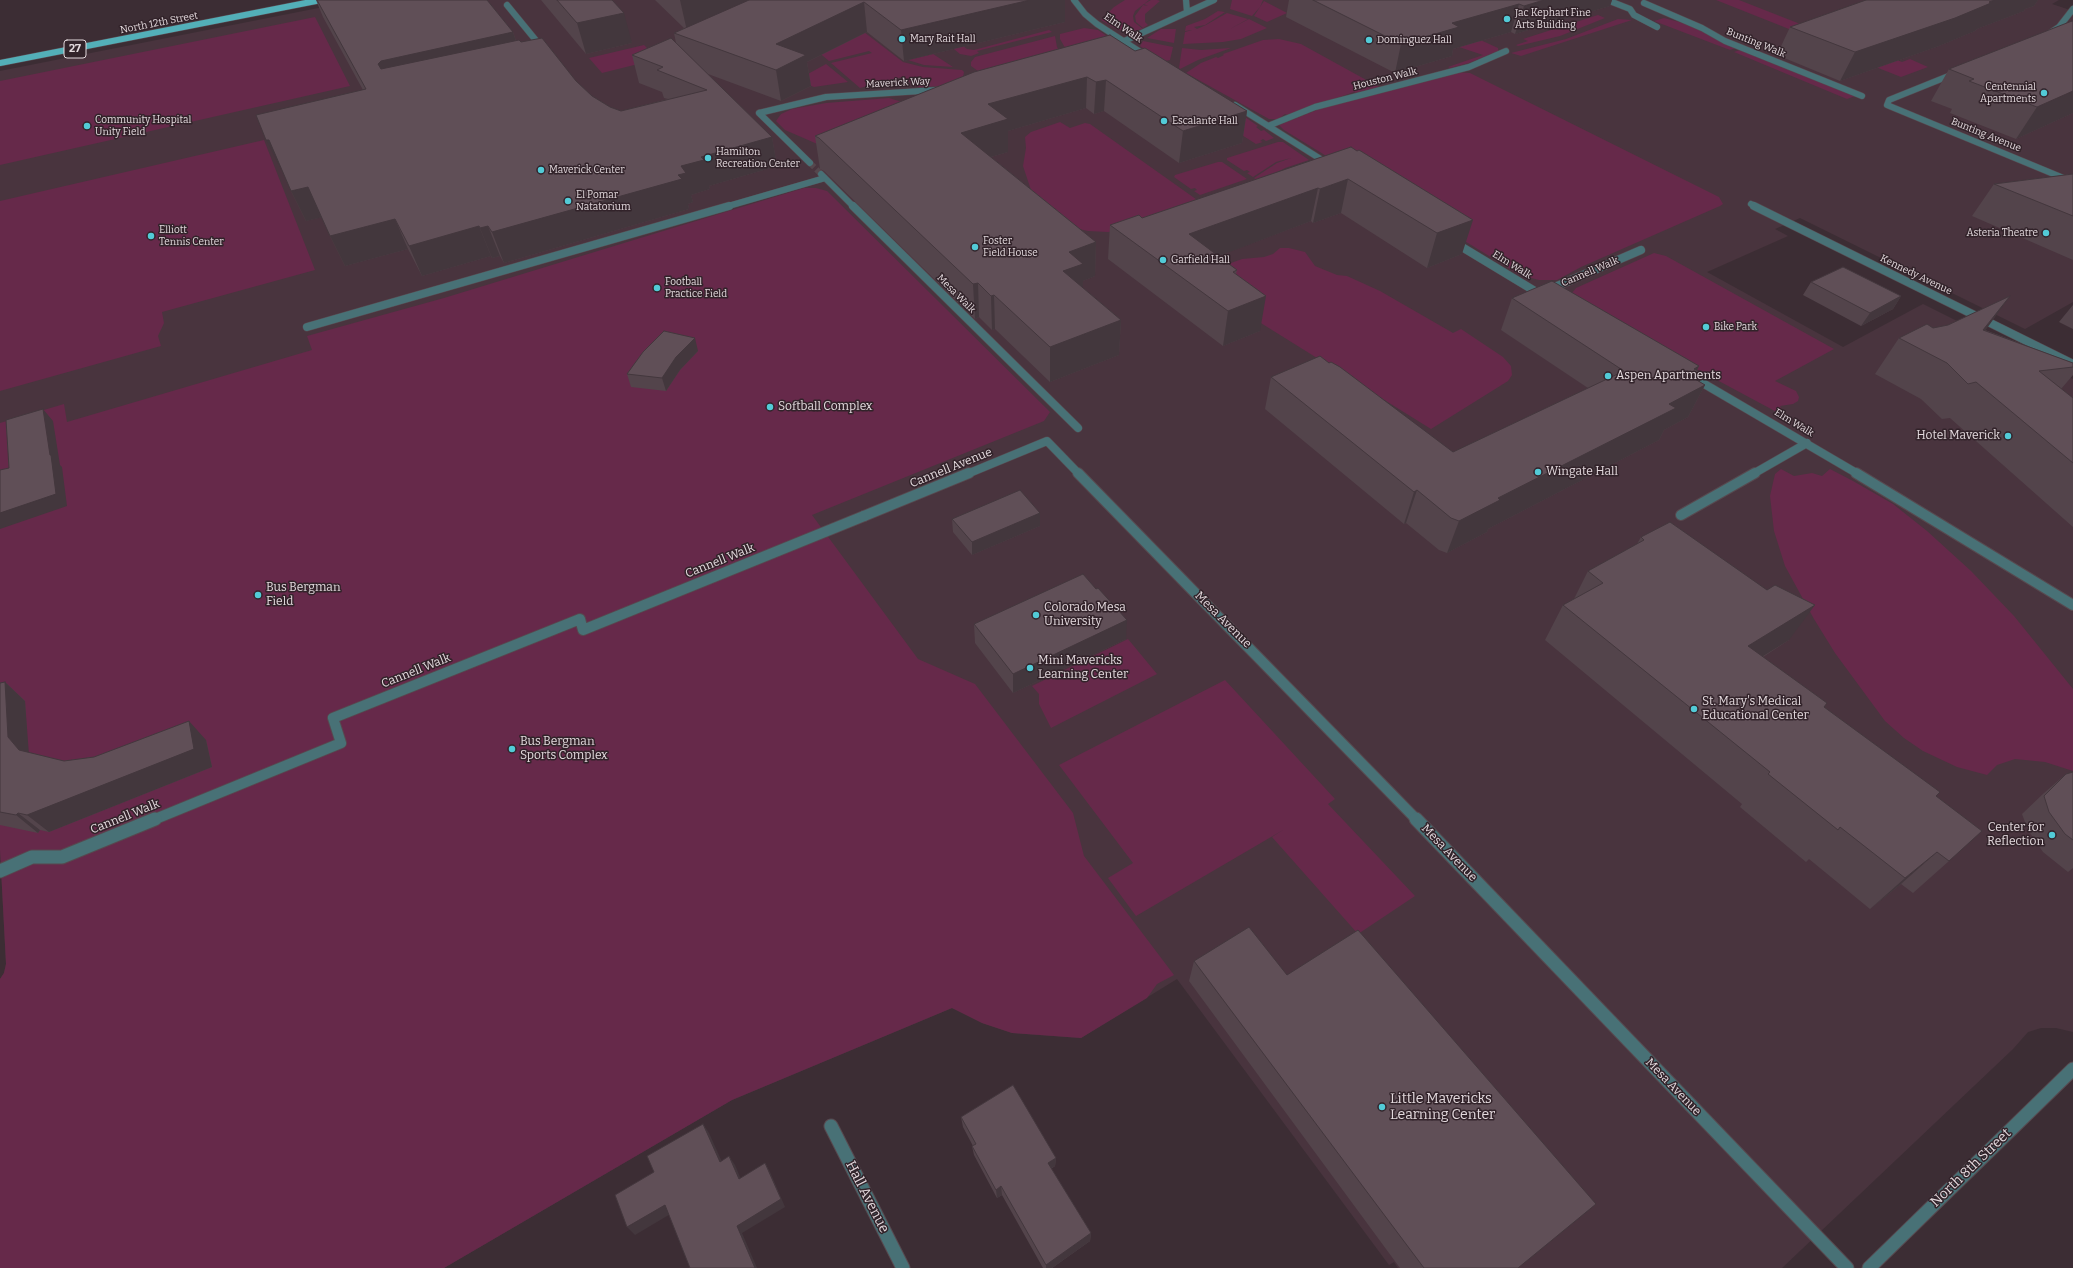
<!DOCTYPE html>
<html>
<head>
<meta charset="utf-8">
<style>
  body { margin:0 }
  canvas { display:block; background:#3c2d34 }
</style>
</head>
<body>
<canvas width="2073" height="1268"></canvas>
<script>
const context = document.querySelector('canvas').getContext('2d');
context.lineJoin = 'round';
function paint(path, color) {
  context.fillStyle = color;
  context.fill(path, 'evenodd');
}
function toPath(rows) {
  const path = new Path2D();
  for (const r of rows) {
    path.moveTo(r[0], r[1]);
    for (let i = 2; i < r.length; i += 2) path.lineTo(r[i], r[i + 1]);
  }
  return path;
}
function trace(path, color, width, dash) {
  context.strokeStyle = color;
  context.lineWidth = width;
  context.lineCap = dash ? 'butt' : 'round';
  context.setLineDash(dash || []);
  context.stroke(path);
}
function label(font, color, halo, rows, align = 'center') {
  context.font = font + ' Bitter,serif';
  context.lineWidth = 3;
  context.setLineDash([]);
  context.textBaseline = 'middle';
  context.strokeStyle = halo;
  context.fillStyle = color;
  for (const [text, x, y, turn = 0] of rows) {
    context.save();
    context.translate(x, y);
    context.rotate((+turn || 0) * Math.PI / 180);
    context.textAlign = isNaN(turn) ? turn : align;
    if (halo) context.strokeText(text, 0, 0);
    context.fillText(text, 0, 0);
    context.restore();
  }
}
paint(toPath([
  [359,0,2059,0,2052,4,2073,11,2073,302,2025,329,1800,218,1775,229,1788,236,1707,272,1843,347,1923,304,2073,379,2073,1032,2056,1028,2041,1028,2028,1032,2013,1049,1782,1268,1398,1268,1394,1262,1389,1265,1177,979,1081,1038,1012,1033,982,1023,952,1008,732,1100,444,1268,0,1268,0,979,4,973,6,964,0,850,0,71]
]), '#49343e');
paint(toPath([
  [1125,0,1149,0,1135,11,1133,16,1134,22,1143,29,1133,31,1118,30,1101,20,1114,7],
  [1157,0,1160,1,1145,14,1145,22,1148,25,1143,28,1136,22,1135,16,1143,5,1148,6,1144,4,1151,0],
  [1232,0,1263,0,1260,7,1252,16,1230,9],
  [1716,0,1739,0,1813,29,1794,31],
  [1264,1,1287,13,1267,22,1254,16],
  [1218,11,1225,12,1205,25,1194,27,1197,29,1206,25,1227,13,1248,19,1230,29,1249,19,1267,28,1241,39,1223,42,1183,44,1185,32,1192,30,1185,31,1186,26,1205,19],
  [1598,15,1605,18,1560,36,1518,46,1516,45,1528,41,1523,39],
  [315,17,350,86,0,165,0,81],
  [1664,18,1687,24,1736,48,1730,50,1654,21],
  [1618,19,1632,20,1521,56,1511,53,1566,39],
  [1452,27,1498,48,1498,51,1469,63,1450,68,1448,67,1483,55,1459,47],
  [1084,28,1098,30,1111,39,1067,51,1060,39,1060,34],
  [860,29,903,62,923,67,962,70,964,72,963,77,946,86,918,87,902,77,860,88,831,63,872,53,869,51,829,61,797,34],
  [1161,29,1176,29,1174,43,1147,38],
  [1049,30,1052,32,977,51,979,53,971,56,960,54,949,45,959,43,967,49,974,50],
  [1820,31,1902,62,1910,59,1928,67,1901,77,1848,56],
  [1055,36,1057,47,1061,53,978,71,971,66,971,62,975,57],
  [1279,39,1301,44,1379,87,1356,93,1354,92,1288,115,1285,114,1278,119,1269,119,1186,73,1201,63,1216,57,1218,58,1224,55,1223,54,1263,40],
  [1143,41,1173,47,1170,60,1165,61,1143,48,1140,46],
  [644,45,658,59,602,73,589,58],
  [1182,48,1201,50,1231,48,1198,60,1180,69,1179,68],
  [1740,50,1855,96,1847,99,1734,52],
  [933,54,953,67,924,65,908,60],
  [826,64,848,82,814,87,797,80],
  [1453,72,1470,73,1719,197,1723,204,1720,206,1581,267,1557,280,1539,280,1520,275,1284,130,1279,125,1322,108],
  [889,98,915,106,822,146,785,130,776,121,781,114,792,109,826,103],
  [1193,104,1239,113,1258,126,1256,127,1261,131,1264,130,1274,138,1266,141,1263,139,1260,141,1263,142,1256,144],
  [1060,122,1070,128,1085,123,1090,124,1200,202,1124,230,1108,232,1088,231,1070,227,1031,190,1023,166,1026,148,1025,137,1031,132],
  [264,140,315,270,162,312,164,323,158,336,161,346,0,391,0,201],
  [1278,142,1283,142,1309,160,1285,168,1259,182,1254,178,1277,163,1291,158,1276,162,1253,177,1247,173,1250,172,1247,170,1244,171,1227,160,1227,158],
  [1218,162,1222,162,1247,179,1200,195,1194,191,1197,190,1195,188,1191,189,1174,177,1175,175],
  [804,188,816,188,827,191,1050,412,1044,421,812,515,918,659,975,684,1073,813,1084,856,1174,975,1157,984,1147,998,1081,1038,1012,1033,982,1023,952,1008,732,1100,444,1268,0,1268,0,979,4,973,6,964,0,850,0,423,64,404,67,422,312,350,307,336,444,298],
  [1280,248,1289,248,1305,252,1315,266,1337,275,1347,276,1380,291,1453,333,1461,329,1503,357,1511,366,1512,375,1508,381,1431,429,1256,320,1209,271,1242,259,1264,257,1273,254],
  [1654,253,1666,256,1834,349,1775,381,1796,391,1799,397,1798,401,1793,404,1780,406,1786,417,1577,305,1572,293,1576,288],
  [1781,469,1794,476,1812,473,1822,476,1830,469,1853,481,1893,504,1927,531,1971,571,2014,616,2073,689,2073,771,2045,762,2015,759,1997,765,1987,775,1957,767,1923,751,1904,738,1885,721,1835,653,1814,619,1785,566,1774,531,1770,496,1775,474],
  [1128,639,1157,674,1051,728,1039,704,1039,694,1032,686],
  [1225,680,1335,799,1328,804,1415,896,1358,934,1272,837,1283,830,1136,916,1108,878,1133,863,1059,765]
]), '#66294a');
trace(toPath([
  [810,163,820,173]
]), '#55474d', 6, [6, 3]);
const pedestrianFar3 = toPath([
  [1074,0,1085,14,1097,24,1148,57],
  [1186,0,1187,12],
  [1607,0,1630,9,1634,15,1657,27],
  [1644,3,1702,28,1725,41,1862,96],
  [507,5,543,49],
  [1120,43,1214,0],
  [1235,105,1330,165],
  [759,113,826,97,937,90],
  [759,113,810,163],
  [1268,126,1315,107,1469,67,1506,51],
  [821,174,854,207],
  [725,207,825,178]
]);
const pedestrianFar2 = toPath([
  [853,206,1078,428],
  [1452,241,1543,296],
  [1548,290,1641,250],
  [307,327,729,206],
  [1689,375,1858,474],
  [1753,474,1807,443]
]);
const pedestrianFar1 = toPath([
  [1856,473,2073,605],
  [1681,515,1755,473],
  [153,820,341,743,333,718,580,619,583,630,864,516]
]);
const pedestrian = toPath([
  [0,871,32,857,62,857,155,819]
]);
const minorFar3 = toPath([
  [2050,33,2059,27,2073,9],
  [1956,73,1889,100,1887,105,2073,182],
  [1751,204,1756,207]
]);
const minorFar2 = toPath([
  [1754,206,2073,364],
  [967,474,1047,441,1079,474]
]);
const minorFar1 = toPath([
  [1078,473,1417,820],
  [864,516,969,473]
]);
const minor = toPath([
  [1416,819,1847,1268],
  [831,1126,903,1268],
  [1869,1268,2073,1069]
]);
const primary = toPath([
  [0,63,321,0]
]);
trace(pedestrianFar3, '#57494f', 7);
trace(pedestrianFar2, '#57494f', 9);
trace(pedestrianFar1, '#57494f', 12);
trace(pedestrian, '#57494f', 15);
trace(minorFar3, '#57494f', 7);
trace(minorFar2, '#57494f', 9);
trace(minorFar1, '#57494f', 12);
trace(minor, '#57494f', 15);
trace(primary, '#57494f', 7);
trace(pedestrianFar3, '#487176', 6);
trace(pedestrianFar2, '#487176', 8);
trace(pedestrianFar1, '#487176', 10);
trace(pedestrian, '#487176', 13);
trace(minorFar3, '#487176', 6);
trace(minorFar2, '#487176', 8);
trace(minorFar1, '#487176', 10);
trace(minor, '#487176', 13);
trace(primary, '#53afb8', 6);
paint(toPath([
  [316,0,487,0,513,32,516,41,521,42,576,81,592,96,610,107,621,111,668,99,664,98,662,92,639,83,632,55,676,43,674,33,684,28,655,0,1065,0,1065,22,904,61,867,32,807,62,811,86,781,101,708,74,772,137,777,166,709,186,710,189,691,195,693,202,688,204,689,209,504,263,500,256,492,258,491,256,422,276,408,249,345,266,330,236,322,217,306,221,291,191,363,90,323,17],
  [541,0,612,0,632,43,586,54],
  [1289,0,1612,0,1610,6,1515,34,1511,32,1453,49,1452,56,1395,73,1286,17],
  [1903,0,2038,0,2034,6,2025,9,2024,11,1977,29,1975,31,1939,46,1840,81,1777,55,1790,27],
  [1135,51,1247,111,1242,143,1179,163,1104,111,1094,114,1086,108,1008,131,1008,152,991,157,1096,242,1095,276,1083,281,1082,287,1121,320,1119,355,1050,382,995,329,992,330,979,317,975,319,824,171,820,169,815,136],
  [1949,69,2073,113,2016,139,1950,113,1952,109,1931,101],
  [1357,151,1462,254,1427,268,1341,213,1313,223,1311,221,1218,256,1237,270,1236,274,1260,331,1223,346,1108,259,1110,225,1142,218],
  [2073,174,2073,260,1972,216,1994,184],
  [1811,282,1901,296,1893,309,1861,326,1803,295],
  [1512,298,1699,366,1697,370,1700,382,1705,385,1688,417,1664,430,1659,440,1488,529,1487,532,1447,553,1439,550,1406,523,1404,524,1265,409,1271,377,1453,452,1588,388,1501,330],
  [2073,305,2073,329,2059,322],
  [1933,328,1985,330,2073,363,2073,375,2061,389,2073,398,2073,527,1950,418,1942,419,1921,399,1875,374,1899,338],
  [698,351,680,370,666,391,631,387,627,374],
  [1040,513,1040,526,972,555,953,532,952,519],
  [1641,537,1789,640,1763,657,1824,707,1936,796,1949,861,1913,893,1901,884,1870,909,1809,859,1806,862,1740,807,1742,804,1545,640,1563,605,1574,599,1588,571,1637,544],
  [974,624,1126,639,1013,693,975,643],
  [5,682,25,701,28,753,64,761,94,757,206,740,212,767,49,832,40,830,38,833,0,825,0,683],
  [2073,772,2073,868,2068,872,2043,852,2028,830,2022,814,2044,793,2066,774],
  [1194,961,1518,1268,1400,1268,1189,981],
  [961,1117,1056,1158,1055,1166,1051,1169,1091,1233,1090,1241,1052,1268,1043,1268,1002,1195,997,1198,974,1155,972,1146,973,1146,963,1127]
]), '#53444b');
paint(toPath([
  [680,0,756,0,687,31],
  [1030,0,1065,0,1065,22,904,61,901,30],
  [1544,0,1612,0,1610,6,1515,34,1524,6],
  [1995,0,2038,0,2034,6,2025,9,2024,11,1977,29,1975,31,1939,46,1840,81,1855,52],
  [864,2,867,32,807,62,811,86,781,101,776,70,776,44],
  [1519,4,1511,32,1453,49,1452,56,1395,73,1401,44,1452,23],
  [624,13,632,43,586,54,577,23],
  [513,32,522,60,390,92,378,64,381,61],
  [1087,77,1086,108,1008,131,1008,152,963,165,961,133,988,104],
  [1106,80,1104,111,1094,114,1096,82],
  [2073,91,2073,113,2016,139,2037,107],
  [1247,111,1242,143,1179,163,1183,131],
  [772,137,777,166,709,186,710,189,691,195,693,202,688,204,689,209,504,263,492,232,678,175,681,166,701,157],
  [266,140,269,140,281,169],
  [1348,179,1341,213,1313,223,1320,189],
  [308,187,323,217,306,221,291,191],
  [1318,188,1311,221,1185,269,1189,234],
  [395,219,408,249,345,266,330,236],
  [1473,220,1462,254,1427,268,1437,233],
  [479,226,491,256,422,276,409,246],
  [488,226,500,256,492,258,480,228],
  [1096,242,1095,276,1083,281,1082,298,1063,271,1069,252],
  [978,283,979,317,975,319,973,284],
  [994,295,995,329,992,330,991,296],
  [1266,296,1260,331,1223,346,1228,311],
  [1901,296,1893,309,1861,326,1870,313],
  [2010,296,1985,331,1983,330],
  [1121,320,1119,355,1050,382,1050,347],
  [695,338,698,351,680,370,666,391,662,378,676,357],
  [1699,366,1683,396,1695,379,1704,374,1695,390,1705,385,1688,417,1664,430,1659,440,1488,529,1487,532,1447,553,1459,521,1498,498,1669,404,1694,369],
  [43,409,53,421,60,465,62,467,67,506,0,529,0,513,50,455],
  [1417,490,1406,523,1404,524,1414,492],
  [1040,513,1040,526,972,555,972,542],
  [1815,605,1789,640,1723,681,1748,646],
  [1127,620,1126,639,1013,693,1013,674],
  [5,682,25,701,29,755,19,750,8,737],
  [189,721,206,740,212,767,49,832,27,815],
  [18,813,40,830,38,833,16,815],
  [1937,852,1901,884,1870,909,1905,878],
  [703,1124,709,1133,726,1171,720,1162],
  [729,1156,735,1165,744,1187,739,1179],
  [1056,1158,1055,1166,1047,1171,1048,1163],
  [765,1163,770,1172,785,1207,742,1233,757,1268,755,1268,737,1226],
  [1001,1186,1002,1195,997,1198,996,1190],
  [665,1205,672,1213,635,1235,627,1227],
  [1091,1233,1090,1241,1052,1268,1046,1268,1046,1265]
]), '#43373d');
const building = toPath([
  [317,0,487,0,513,32,381,61,378,64,381,69,519,40,521,42,542,38,576,81,592,96,610,107,621,111,707,90,657,70,663,67,632,55,671,38,772,137,701,157,704,160,681,166,686,173,678,175,682,179,492,232,488,226,480,228,479,226,409,246,395,219,330,236,308,187,291,191,269,140,266,140,256,115,366,89,317,0],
  [557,0,612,0,624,13,577,23,557,0],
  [749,0,1030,0,901,30,864,2,776,44,806,55,776,70,674,33,749,0],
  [1313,0,1544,0,1524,6,1519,4,1452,23,1459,27,1401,44,1313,0],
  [1866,0,1995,0,1989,2,1991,3,1955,18,1855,52,1790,27,1866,0],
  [2072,21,2073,21,2073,91,2037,107,1969,81,1974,79,1949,69,2072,21],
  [1110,35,1135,51,1145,48,1247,111,1183,131,1106,80,1096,82,1087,77,988,104,1008,119,961,133,1096,242,1069,252,1083,264,1063,271,1121,320,1050,347,994,295,991,296,978,283,973,284,819,138,815,136,974,72,1110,35],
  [1351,147,1357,151,1359,150,1473,220,1437,233,1348,179,1320,189,1318,188,1189,234,1237,270,1233,272,1266,296,1228,311,1110,225,1139,215,1142,218,1351,147],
  [2073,174,2073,216,1994,184,2073,174],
  [1843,267,1901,296,1870,313,1811,282,1843,267],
  [1552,281,1699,366,1694,369,1704,374,1695,379,1705,385,1669,404,1676,408,1498,498,1500,500,1459,521,1451,518,1417,490,1414,492,1271,377,1320,356,1329,363,1331,362,1340,367,1453,452,1624,371,1512,298,1552,281],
  [2010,296,1983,330,2073,363,2073,367,2039,371,2073,398,2073,463,1976,382,1968,384,1947,363,1899,338,1927,324,1933,328,1948,325,2010,296],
  [664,331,695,338,676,357,662,378,627,374,643,352,664,331],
  [43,409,50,455,51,455,56,494,0,513,0,470,9,468,6,420,43,409],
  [1020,490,1040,513,972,542,952,519,1020,490],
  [1670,522,1767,590,1775,585,1815,605,1748,646,1827,703,1824,707,1940,792,1936,796,1982,831,1949,861,1937,852,1905,878,1840,827,1838,830,1768,774,1770,772,1563,605,1603,583,1588,571,1644,540,1641,537,1670,522],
  [1083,574,1096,589,1098,588,1127,620,1013,674,974,624,1083,574],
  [5,682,8,737,19,750,64,761,94,757,189,721,194,749,27,815,18,813,16,815,0,812,0,683,5,682],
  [2073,772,2073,840,2065,834,2049,812,2044,796,2066,774,2073,772],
  [1249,927,1287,975,1358,930,1596,1204,1518,1268,1424,1268,1194,961,1249,927],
  [1013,1085,1056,1158,1048,1163,1091,1233,1046,1265,1001,1186,996,1190,972,1146,976,1144,961,1117,1013,1085],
  [703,1124,720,1162,729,1156,739,1179,765,1163,781,1199,737,1226,755,1268,690,1268,665,1205,627,1227,615,1195,654,1172,647,1156,703,1124]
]);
paint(building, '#604f57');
trace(building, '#43373d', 1);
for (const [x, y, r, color] of [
  [1507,19,4,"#52cbd7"],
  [902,39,4,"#52cbd7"],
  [1369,40,4,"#52cbd7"],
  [2044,93,4,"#52cbd7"],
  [1164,121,4,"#52cbd7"],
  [87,126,4,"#52cbd7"],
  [708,158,4,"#52cbd7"],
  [541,170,4,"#52cbd7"],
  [568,201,4,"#52cbd7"],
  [2046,233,4,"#52cbd7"],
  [151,236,4,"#52cbd7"],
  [975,247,4,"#52cbd7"],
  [1163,260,4,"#52cbd7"],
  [657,288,4,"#52cbd7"],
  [1706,327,4,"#52cbd7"],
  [1608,376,4,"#52cbd7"],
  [770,407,4,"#52cbd7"],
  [2008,436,4,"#52cbd7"],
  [1538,472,4,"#52cbd7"],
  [258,595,4,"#52cbd7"],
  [1036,615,4,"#52cbd7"],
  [1030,668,4,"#52cbd7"],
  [1694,709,4,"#52cbd7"],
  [512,749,4,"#52cbd7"],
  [2052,835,4,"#52cbd7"],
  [1382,1107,4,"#52cbd7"]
]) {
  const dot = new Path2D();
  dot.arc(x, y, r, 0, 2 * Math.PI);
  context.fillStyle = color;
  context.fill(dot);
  trace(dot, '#32232a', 1.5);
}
label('10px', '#e3d9dd', '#32232a', [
  ["Jac Kephart Fine",1515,13],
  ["Arts Building",1515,25],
  ["Mary Rait Hall",910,39],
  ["Dominguez Hall",1377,40],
  ["Centennial",2036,87,"right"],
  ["Apartments",2036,99,"right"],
  ["Community Hospital",95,120],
  ["Unity Field",95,132],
  ["Escalante Hall",1172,121],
  ["Hamilton",716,152],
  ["Recreation Center",716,164],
  ["Maverick Center",549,170],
  ["El Pomar",576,195],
  ["Natatorium",576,207],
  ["Elliott",159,230],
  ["Tennis Center",159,242],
  ["Asteria Theatre",2038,233,"right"],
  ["Foster",983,241],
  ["Field House",983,253],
  ["Garfield Hall",1171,260],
  ["Football",665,282],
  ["Practice Field",665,294],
  ["Bike Park",1714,327]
], 'left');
label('10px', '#e3d9dd', '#32232a', [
  ["North 12th Street",159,23,-11],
  ["Elm Walk",1123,28,34],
  ["Bunting Walk",1756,43,22],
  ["Houston Walk",1385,79,-14],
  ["Maverick Way",898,83,-3],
  ["Bunting Avenue",1986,135,22],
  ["Elm Walk",1512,265,32],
  ["Cannell Walk",1590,272,-23],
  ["Kennedy Avenue",1916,275,26],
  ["Mesa Walk",956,294,45],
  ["Elm Walk",1794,423,31]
]);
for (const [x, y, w] of [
  [75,49,22]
]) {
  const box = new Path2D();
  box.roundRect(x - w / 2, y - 9, w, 18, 3);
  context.fillStyle = '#32232a';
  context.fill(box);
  trace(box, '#e3d9dd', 1);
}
label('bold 11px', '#e3d9dd', null, [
  ["27",75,49]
]);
label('12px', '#e3d9dd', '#32232a', [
  ["Aspen Apartments",1616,376],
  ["Softball Complex",778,407],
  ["Hotel Maverick",2000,436,"right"],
  ["Wingate Hall",1546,472],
  ["Bus Bergman",266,588],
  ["Field",266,602],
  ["Colorado Mesa",1044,608],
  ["University",1044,622],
  ["Mini Mavericks",1038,661],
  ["Learning Center",1038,675],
  ["St. Mary's Medical",1702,702],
  ["Educational Center",1702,716],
  ["Bus Bergman",520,742],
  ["Sports Complex",520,756],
  ["Center for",2044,828,"right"],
  ["Reflection",2044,842,"right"]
], 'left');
label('12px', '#e3d9dd', '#32232a', [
  ["Cannell Avenue",951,468,-22],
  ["Cannell Walk",720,561,-22],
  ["Mesa Avenue",1223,620,45],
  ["Cannell Walk",416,671,-22],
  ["Cannell Walk",125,817,-22],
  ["Mesa Avenue",1449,853,46],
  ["Mesa Avenue",1673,1087,46]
]);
label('14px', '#e3d9dd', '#32232a', [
  ["Little Mavericks",1390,1099],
  ["Learning Center",1390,1115]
], 'left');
label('14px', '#e3d9dd', '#32232a', [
  ["North 8th Street",1971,1168,-44],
  ["Hall Avenue",867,1197,63]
]);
</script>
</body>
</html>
